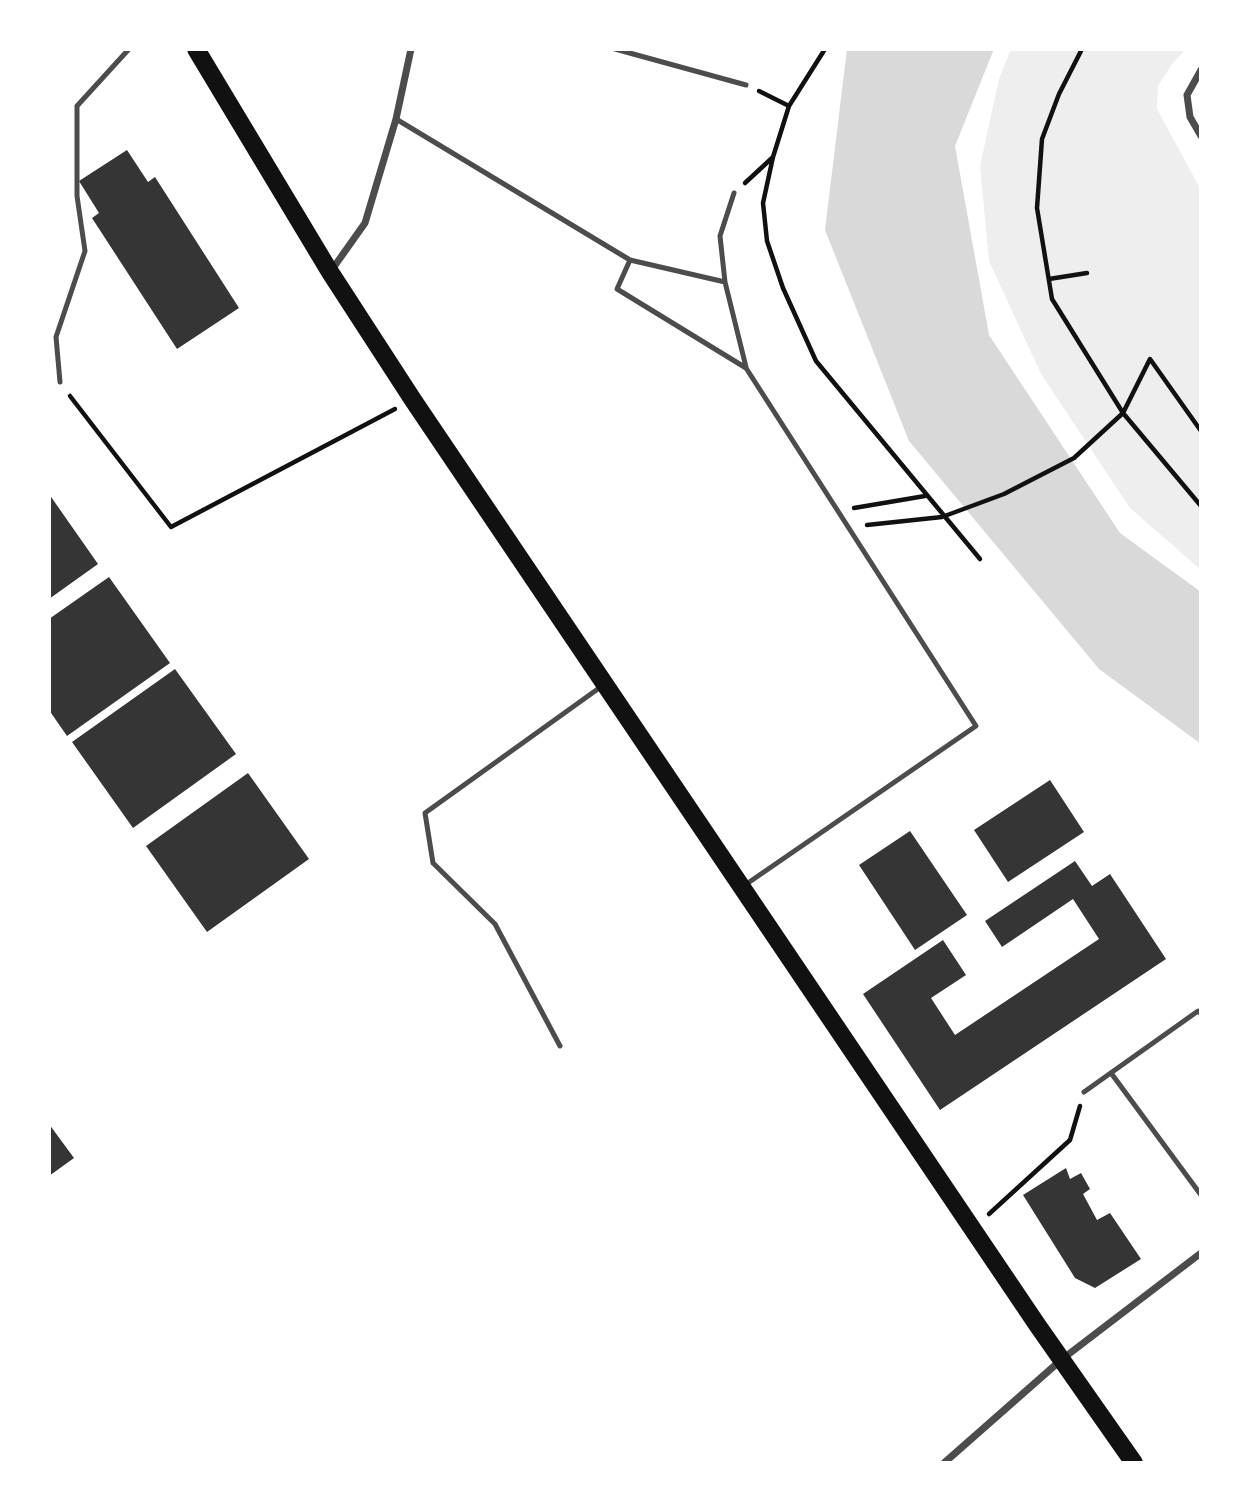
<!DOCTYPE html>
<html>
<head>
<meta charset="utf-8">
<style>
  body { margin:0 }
  #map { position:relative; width:1250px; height:1512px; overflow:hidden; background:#fff; font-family:Inter,sans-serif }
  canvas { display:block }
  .frame { position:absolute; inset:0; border:51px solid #fff; pointer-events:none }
</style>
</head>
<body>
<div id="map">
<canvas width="1250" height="1512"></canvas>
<div class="frame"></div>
</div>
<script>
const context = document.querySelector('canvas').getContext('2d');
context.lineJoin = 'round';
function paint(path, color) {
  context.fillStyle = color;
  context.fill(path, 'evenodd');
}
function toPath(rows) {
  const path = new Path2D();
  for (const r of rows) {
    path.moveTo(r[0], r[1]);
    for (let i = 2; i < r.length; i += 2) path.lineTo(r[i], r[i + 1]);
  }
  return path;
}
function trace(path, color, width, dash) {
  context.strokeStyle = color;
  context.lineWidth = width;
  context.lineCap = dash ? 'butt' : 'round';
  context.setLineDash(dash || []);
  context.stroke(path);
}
paint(toPath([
  [1011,49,1186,49,1172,64,1158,86,1157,109,1201,190,1201,570,1130,508,1041,374,989,261,980,166,999,79]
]), '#eee');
paint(toPath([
  [847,49,994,49,955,146,989,335,1120,533,1201,592,1201,744,1099,669,909,441,825,230]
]), '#d9d9d9');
paint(toPath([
  [127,150,148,182,155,177,239,308,177,349,92,218,99,213,79,181],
  [49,494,98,564,49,599],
  [109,577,170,663,67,736,49,710,49,619],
  [175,669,236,754,133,828,72,742],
  [248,773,309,859,207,932,146,846],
  [1050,780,1084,832,1008,882,974,830],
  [910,831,967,915,915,950,859,865],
  [1075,861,1092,886,1110,874,1166,959,940,1110,863,994,943,940,966,975,931,998,955,1035,1099,939,1073,899,1002,947,985,921],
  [49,1124,74,1158,49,1176],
  [1066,1168,1070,1179,1081,1173,1090,1189,1083,1194,1097,1220,1110,1213,1141,1259,1095,1288,1075,1278,1023,1195]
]), '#353535');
trace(toPath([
  [825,49,789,106,773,157,763,203,767,241,783,288,816,361,980,559],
  [1082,49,1059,94,1042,139,1037,208,1052,299,1123,413,1201,506],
  [759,91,789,106],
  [745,183,772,158],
  [1049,279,1087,273],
  [70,396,171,527,395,409],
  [854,508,925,496],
  [867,525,942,517,1004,494,1074,458,1123,413,1150,359,1201,431],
  [989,1214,1070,1140,1080,1106]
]), '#111', 4.5);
trace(toPath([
  [615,49,746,85],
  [396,119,630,260],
  [734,193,720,236,725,282,746,367],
  [725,282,630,260,617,289,746,368,976,726,745,885],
  [60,382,56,337,85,251,77,196,77,106,129,49],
  [560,1046,495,924,433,863,425,813,602,686],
  [1111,1073,1201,1195],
  [1084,1092,1198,1011,1201,1014]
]), '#4c4c4c', 5);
trace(toPath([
  [1201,70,1187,95,1190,117,1201,136],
  [331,271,365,223,396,119,411,49],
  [944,1463,1061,1360,1201,1253]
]), '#4c4c4c', 7);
trace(toPath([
  [196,49,330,272,413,400,1038,1326,1134,1463]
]), '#111', 18);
</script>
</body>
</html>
